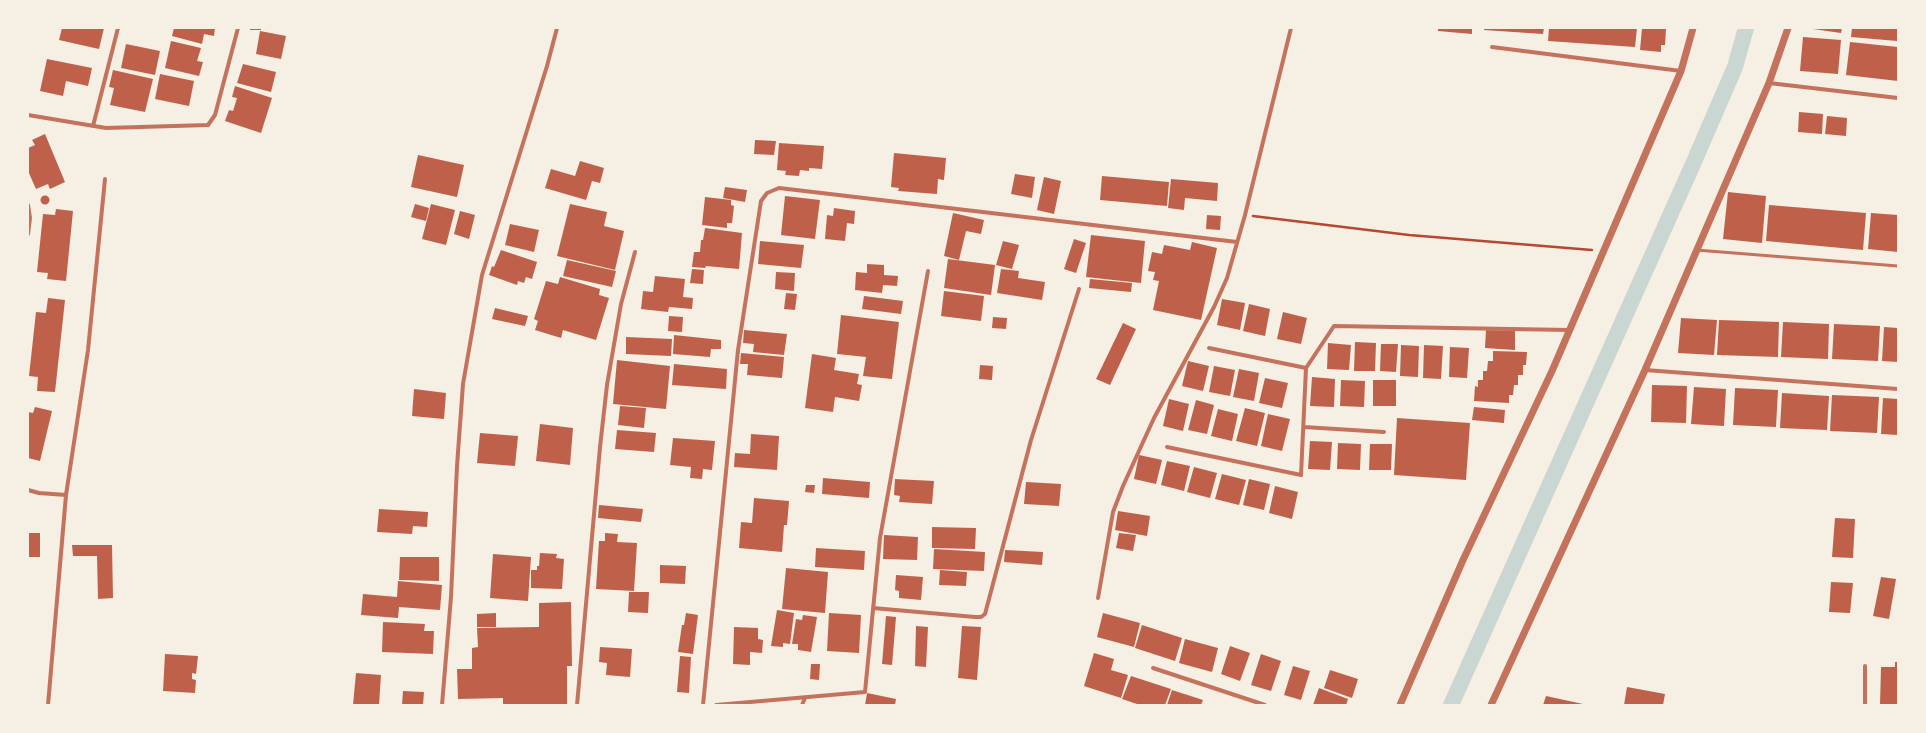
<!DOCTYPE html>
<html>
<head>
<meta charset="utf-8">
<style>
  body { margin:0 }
  #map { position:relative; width:1926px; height:733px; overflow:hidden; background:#f6efe4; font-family:"PT Serif",serif }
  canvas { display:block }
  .frame { position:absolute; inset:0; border:29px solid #f6efe4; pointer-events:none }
</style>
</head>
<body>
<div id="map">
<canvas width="1926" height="733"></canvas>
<div class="frame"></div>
</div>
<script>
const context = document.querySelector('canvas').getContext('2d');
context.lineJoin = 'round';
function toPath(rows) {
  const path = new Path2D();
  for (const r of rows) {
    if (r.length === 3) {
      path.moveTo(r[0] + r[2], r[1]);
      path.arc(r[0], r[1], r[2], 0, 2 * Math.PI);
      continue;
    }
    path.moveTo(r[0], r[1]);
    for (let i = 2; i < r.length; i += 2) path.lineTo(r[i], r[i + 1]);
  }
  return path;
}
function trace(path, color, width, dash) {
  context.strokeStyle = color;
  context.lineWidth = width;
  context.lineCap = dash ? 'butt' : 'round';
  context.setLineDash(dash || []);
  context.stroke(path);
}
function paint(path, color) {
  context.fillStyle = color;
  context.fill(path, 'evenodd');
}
trace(toPath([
  [1451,705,1693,164,1735,67,1746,28]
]), '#c9d6d2', 16);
paint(toPath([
  [62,28,104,28,99,49,59,40],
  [174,28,215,28,214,36,204,34,202,44,172,36],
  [250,28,261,28,261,30,250,30],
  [1438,28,1472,28,1472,34,1438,31],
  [1484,28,1544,28,1543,34,1484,30],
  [1549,28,1637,28,1635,47,1548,41],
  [1642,28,1666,29,1665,45,1661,45,1661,52,1640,50],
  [1806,28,1842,28,1841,33],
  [1852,28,1898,28,1897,41,1851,37],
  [260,31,286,36,281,59,256,54],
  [1803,37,1841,40,1838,74,1800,71],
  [171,41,201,48,197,61,203,62,199,76,165,68],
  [1850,42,1898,47,1898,81,1846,75],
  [126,44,160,51,155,75,121,68],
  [47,59,92,68,88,86,66,81,63,96,40,91],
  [243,64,276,72,271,92,237,83],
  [113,70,153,79,145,112,110,105,114,88,109,87],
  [160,74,194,81,189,106,155,99],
  [235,86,272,98,261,133,225,121,229,110,233,111,237,98,232,97],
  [1799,112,1823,114,1822,134,1798,132],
  [1827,116,1847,118,1846,136,1825,134],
  [45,134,65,182,50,189,48,184,36,189,28,171,28,148,35,145,32,140],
  [755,140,776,141,774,155,754,154],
  [779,143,824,146,822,169,809,168,809,171,800,170,799,176,785,175,786,171,777,170],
  [894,153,946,158,944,180,938,179,937,194,898,191,899,188,891,187],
  [418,155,464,165,457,197,411,187],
  [580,161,604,168,600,183,592,181,586,200,545,188,551,169,575,176],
  [1015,174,1035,177,1032,198,1011,194],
  [1102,176,1169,182,1167,206,1100,200],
  [1044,177,1061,181,1054,214,1037,210],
  [1171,179,1218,183,1217,201,1185,198,1184,210,1168,208],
  [725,187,747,190,745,202,723,198],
  [1728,192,1766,196,1762,243,1723,239],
  [45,200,4.5],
  [785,196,820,200,815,239,781,235],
  [705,197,731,200,731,205,734,206,732,223,727,223,727,228,702,225],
  [415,204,429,208,426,221,411,217],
  [431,204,455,210,446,245,422,239],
  [570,204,607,212,604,226,624,231,615,270,557,256],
  [1769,205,1866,213,1863,250,1766,241],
  [834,208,855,211,854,224,847,223,845,241,825,239,827,215,833,216],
  [56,209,73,211,66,281,47,279,48,273,37,272,43,214,55,215],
  [460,211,475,215,469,239,454,234],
  [953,213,984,220,981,234,966,231,959,260,944,256],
  [1871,213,1898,215,1898,252,1868,249],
  [1207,215,1221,216,1220,230,1206,229],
  [510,224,539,230,534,252,505,245],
  [705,228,742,233,739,269,706,266,705,268,692,267,694,252,700,252,701,240,703,240],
  [1091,235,1145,241,1141,283,1086,277],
  [1074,239,1086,243,1076,273,1064,269],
  [760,241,804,245,801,268,758,264],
  [1003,241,1019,245,1012,269,996,265],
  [1192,242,1217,248,1201,320,1153,310,1159,281,1153,280,1155,272,1148,271,1152,252,1162,254,1164,245,1190,250],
  [501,250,537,262,532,279,526,277,524,283,518,281,517,285,489,275,492,266,494,267],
  [948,259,995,265,991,295,944,288],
  [567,260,616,271,612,287,563,276],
  [867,264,884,265,884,275,898,276,897,286,883,285,882,293,855,290,856,272,867,273],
  [692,269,704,270,703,284,690,283],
  [1001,269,1019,271,1018,278,1045,282,1042,300,997,293],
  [776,272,795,273,794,291,775,289],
  [655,276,685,279,683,297,693,298,692,309,669,307,668,312,641,309,643,291,653,292],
  [560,277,600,289,599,295,609,298,596,340,563,330,561,338,535,330,538,321,534,319,546,281,558,284],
  [1090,279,1132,283,1131,292,1089,288],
  [944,291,984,296,981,321,941,316],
  [786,293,797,294,795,310,784,309],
  [864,296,903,301,901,314,862,309],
  [48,298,65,300,55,392,37,391,38,377,29,376,36,312,46,313],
  [1222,299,1245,303,1240,330,1217,325],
  [1249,304,1270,309,1265,336,1243,331],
  [495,308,528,316,525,326,492,319],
  [1283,312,1307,318,1301,344,1277,339],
  [841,315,899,322,892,379,863,376,866,357,837,354],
  [669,316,683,317,682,332,668,331],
  [993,317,1007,318,1006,329,992,328],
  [1681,318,1717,320,1714,355,1678,353],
  [1719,320,1779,322,1778,357,1717,355],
  [1783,322,1829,324,1828,359,1781,357],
  [1123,323,1136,329,1110,385,1096,379],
  [1834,324,1880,326,1878,361,1832,359],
  [1884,327,1898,328,1898,362,1882,361],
  [744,330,787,334,784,355,753,352,754,344,743,343],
  [1486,330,1515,331,1515,350,1485,348],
  [674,335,721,340,721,349,711,349,710,357,673,354],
  [626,337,672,339,671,356,626,354],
  [1355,342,1376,343,1375,371,1354,371],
  [1328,343,1351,345,1349,370,1327,369],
  [1381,344,1398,344,1396,372,1380,371],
  [1401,345,1419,346,1418,377,1400,376],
  [1424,345,1443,346,1441,379,1423,378],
  [1450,347,1469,348,1467,378,1449,377],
  [1493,351,1527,352,1526,365,1523,365,1523,375,1518,375,1518,385,1514,385,1513,395,1509,395,1509,403,1474,401,1475,386,1478,387,1478,380,1483,380,1483,371,1487,371,1488,361,1493,361],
  [741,353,784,357,782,378,747,375,748,364,740,364],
  [812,354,836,358,834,370,859,374,857,384,862,385,859,401,835,397,833,412,805,408],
  [617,360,670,366,666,409,613,404],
  [1188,361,1209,366,1203,391,1182,386],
  [674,364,727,369,726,389,672,385],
  [980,365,993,366,992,380,979,379],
  [1214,366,1235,370,1230,396,1209,392],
  [1239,369,1259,373,1254,401,1233,397],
  [1312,377,1335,379,1334,407,1310,406],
  [1265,378,1288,383,1282,408,1259,403],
  [1341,380,1365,381,1364,407,1340,406],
  [1373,380,1396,380,1396,406,1373,406],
  [1652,385,1687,386,1686,423,1651,422],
  [1694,387,1726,389,1724,426,1691,424],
  [1735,388,1778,390,1776,427,1733,425],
  [414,389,446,393,444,419,412,416],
  [1782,393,1829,396,1827,430,1780,428],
  [1832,395,1879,397,1877,433,1830,431],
  [1883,398,1898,399,1898,435,1881,434],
  [1169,399,1189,404,1183,431,1163,426],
  [1196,400,1214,405,1207,434,1188,430],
  [620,406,646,408,644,428,618,425],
  [35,407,52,411,40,461,28,458,28,412,33,413],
  [1474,407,1505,410,1504,423,1472,420],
  [1245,408,1265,413,1257,446,1236,441],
  [1218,409,1238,414,1232,441,1211,436],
  [1268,414,1290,419,1282,451,1261,446],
  [1397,418,1470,423,1466,480,1394,475],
  [540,424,573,428,570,465,536,461],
  [617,430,656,433,654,452,615,449],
  [480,433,518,436,515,466,477,463],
  [751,434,779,436,777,470,734,467,735,453,750,454],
  [673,438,715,441,712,470,703,469,702,479,690,478,691,467,670,465],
  [1310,441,1332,442,1330,470,1308,469],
  [1338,443,1361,444,1360,470,1337,469],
  [1370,444,1392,444,1391,470,1369,470],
  [1139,455,1162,460,1156,484,1134,479],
  [1167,461,1190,466,1184,491,1161,485],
  [1194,467,1217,473,1210,498,1187,492],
  [1222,474,1246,480,1239,505,1215,499],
  [823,478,870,482,869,498,822,494],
  [895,479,934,481,932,504,899,502,900,496,894,495],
  [1249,479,1270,484,1264,510,1243,505],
  [1026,482,1061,484,1059,506,1024,504],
  [806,485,815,485,814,493,805,492],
  [1275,486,1298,492,1292,519,1269,513],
  [754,498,789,501,787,525,784,525,782,552,739,548,741,522,752,523],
  [599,505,643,509,641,522,598,518],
  [379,509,428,512,427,527,413,526,412,534,377,532],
  [1118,511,1150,516,1147,536,1115,530],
  [1835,518,1855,519,1853,558,1832,557],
  [932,527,976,528,975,549,932,548],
  [28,533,40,533,40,557,28,557],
  [605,533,618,534,617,542,637,543,634,591,596,589,599,541,605,541],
  [1119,533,1136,535,1133,551,1116,548],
  [884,535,918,537,917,560,883,559],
  [72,545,112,545,113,598,98,599,97,556,73,556],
  [816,548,865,551,864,570,815,567],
  [934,549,985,552,984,571,933,569],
  [1005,550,1043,552,1042,565,1004,562],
  [540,553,557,554,556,558,564,559,562,589,531,588,531,570,537,570,537,566,539,566],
  [493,554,531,557,528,601,490,598],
  [400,557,439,557,439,581,399,580],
  [660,565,686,566,685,584,660,583],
  [786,568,828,572,825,613,782,609],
  [940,570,967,572,966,586,939,585],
  [896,575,923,577,921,600,899,598,899,591,895,590],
  [1881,577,1896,579,1889,619,1873,616],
  [398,581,442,585,440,610,399,607,398,618,361,615,363,594,397,597],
  [1831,582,1853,583,1850,613,1829,612],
  [629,592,649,592,648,613,628,612],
  [571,602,572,666,567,666,567,705,503,705,503,698,458,699,457,669,472,669,472,648,478,647,477,628,539,627,539,603],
  [777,610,794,613,790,644,783,643,783,647,771,646],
  [496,613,496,627,477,627,477,614],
  [686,613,698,615,693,654,678,652,682,625,684,625],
  [829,613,861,615,859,653,827,651],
  [1103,613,1140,623,1134,647,1097,637],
  [803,615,817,617,811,652,798,650,798,644,792,644,796,619,802,620],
  [886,616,896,617,892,665,882,664],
  [383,622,425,624,424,631,434,631,433,654,382,652],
  [1142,625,1182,638,1175,661,1135,648],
  [916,626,928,627,926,667,915,666],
  [962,626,981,627,977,680,958,678],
  [734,627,758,628,758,639,763,640,762,653,750,652,750,665,733,664],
  [1185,639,1218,648,1212,672,1179,663],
  [1230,646,1250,653,1240,681,1221,674],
  [600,647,632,649,630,677,606,675,607,663,599,662],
  [1094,653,1114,659,1111,670,1128,675,1121,698,1084,686],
  [165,654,198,656,196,674,192,673,192,679,196,680,195,693,163,691],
  [1261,654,1281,661,1271,691,1251,685],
  [680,656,691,657,689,693,677,692],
  [1895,662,1898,662,1898,705,1880,705,1881,667,1895,667],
  [811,664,820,664,819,680,810,679],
  [1293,666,1310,671,1301,700,1284,695],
  [1330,670,1358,679,1352,698,1324,688],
  [356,673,381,675,379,705,353,705],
  [1131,676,1171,689,1165,705,1140,705,1122,699],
  [1627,687,1665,694,1663,705,1624,705],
  [1319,688,1348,699,1346,705,1313,705],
  [1172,690,1203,700,1201,705,1167,705],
  [403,691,424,692,423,705,402,705],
  [867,693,896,699,895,705,865,705],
  [1546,696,1583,704,1583,705,1543,705]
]), '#bf614a');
trace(toPath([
  [1253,216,1409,235,1592,250]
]), '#b5482f', 2.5);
trace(toPath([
  [1696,250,1898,266]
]), '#c5725c', 3);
trace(toPath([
  [1492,47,1681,71],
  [1769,83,1898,98],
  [28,115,106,128,208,125,215,115,238,28],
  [93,126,118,28],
  [28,205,30,218,28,234],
  [1209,348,1306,368],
  [1645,370,1898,389],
  [1304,427,1384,432],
  [1167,447,1301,475,1306,368,1334,326,1570,330],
  [28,490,39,493,66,495],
  [1098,598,1113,512,1123,486,1154,418,1214,307,1227,278,1245,215,1291,28],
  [873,608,975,617,981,617,985,614,1031,440,1079,289],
  [1153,668,1265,705],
  [48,705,66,495,88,350,105,179],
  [442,705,451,597,457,466,463,384,482,275,547,66,557,28],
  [577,705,600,447,607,385,621,304,635,252],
  [703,705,738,350,761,201,767,193,779,188,1237,242],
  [716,705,865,692,880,538,928,271],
  [802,705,805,698],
  [1865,705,1865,666]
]), '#c5725c', 4);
trace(toPath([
  [1400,705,1463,560,1552,371,1681,71,1693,28],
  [1491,705,1645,370,1769,83,1788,28]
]), '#c5725c', 7);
</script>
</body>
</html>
